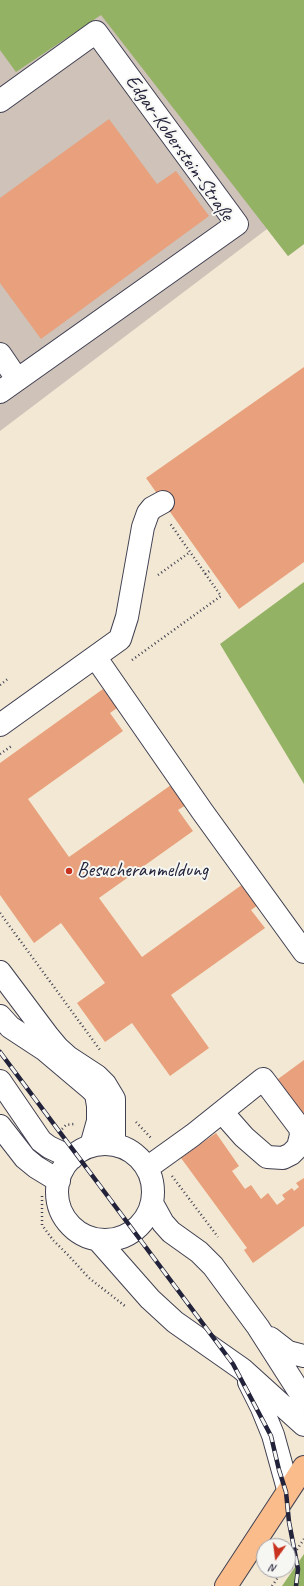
<!DOCTYPE html>
<html>
<head>
<meta charset="utf-8">
<style>
  body { margin:0 }
  #map { position:relative; width:304px; height:1586px; overflow:hidden; background:#f2e8d3; font-family:Caveat,sans-serif }
  canvas { display:block }
  .north { position:absolute; left:256px; top:1538px; width:40px; height:40px; box-sizing:border-box; background:#f6f6f2; border:1px solid #a1a1a9; border-radius:50%; rotate:194deg; font-size:11px; font-weight:700; line-height:16px; text-align:center; color:#22223b }
  .north::after { content:''; display:block; margin:auto; width:14px; height:18px; background:#c8321e; clip-path:polygon(50% 0,100% 100%,50% 72%,0 100%) }
</style>
</head>
<body>
<div id="map">
<canvas width="304" height="1586"></canvas>
<div class="north">N</div>
</div>
<script>
const context = document.querySelector('canvas').getContext('2d');
context.lineJoin = 'round';
function paint(path, color) {
  context.fillStyle = color;
  context.fill(path, 'evenodd');
}
function toPath(rows) {
  const path = new Path2D();
  for (const r of rows) {
    if (r.length === 3) {
      path.moveTo(r[0] + r[2], r[1]);
      path.arc(r[0], r[1], r[2], 0, 2 * Math.PI);
      continue;
    }
    path.moveTo(r[0], r[1]);
    for (let i = 2; i < r.length; i += 2) path.lineTo(r[i], r[i + 1]);
  }
  return path;
}
function trace(path, color, width, dash) {
  context.strokeStyle = color;
  context.lineWidth = width;
  context.lineCap = dash ? 'butt' : 'round';
  context.setLineDash(dash || []);
  context.stroke(path);
}
function label(font, color, halo, rows, align = 'center') {
  context.font = font + ' Caveat,sans-serif';
  context.lineWidth = 4;
  context.setLineDash([]);
  context.textBaseline = 'middle';
  context.strokeStyle = halo;
  context.fillStyle = color;
  for (const [text, x, y, turn = 0] of rows) {
    context.save();
    context.translate(x, y);
    context.rotate((+turn || 0) * Math.PI / 180);
    context.textAlign = isNaN(turn) ? turn : align;
    if (halo) context.strokeText(text, 0, 0);
    context.fillText(text, 0, 0);
    context.restore();
  }
}
paint(toPath([
  [0,0,304,0,304,244,288,256,267,229,0,431]
]), '#cec2b9');
paint(toPath([
  [0,0,304,0,304,244,288,256,101,15,16,72,0,50],
  [304,582,304,784,220,644],
  [304,1554,304,1586,282,1586]
]), '#93b264');
paint(toPath([
  [109,119,157,184,176,171,209,216,41,339,0,283,0,198],
  [304,367,304,562,239,609,146,478],
  [103,689,117,708,110,713,123,731,28,799,69,857,171,785,186,805,178,810,193,831,99,898,142,957,243,884,258,905,251,910,265,928,171,995,209,1048,170,1076,132,1023,105,1042,77,1003,105,983,61,923,34,943,0,895,0,763],
  [304,1060,304,1116,278,1079],
  [216,1133,239,1166,232,1171,245,1189,251,1185,261,1199,268,1193,277,1205,285,1199,282,1195,292,1188,294,1191,299,1187,296,1183,304,1178,304,1226,253,1263,244,1250,247,1248,181,1158]
]), '#e8a17c');
const minor = toPath([
  [0,101,96,32,237,224,0,392],
  [0,354,17,379],
  [96,658,202,811,304,952],
  [0,725,120,639,127,617,143,527,148,513,152,508,163,502],
  [0,972,48,1036,58,1048,68,1057,97,1076,105,1084,114,1099,114,1145],
  [0,1016,10,1027,45,1050,90,1088,96,1094,98,1106,98,1121,91,1146],
  [0,1081,41,1141,49,1147,72,1158],
  [0,1126,25,1158,36,1167,59,1181],
  [105,1192,48],
  [147,1168,193,1135,263,1079,300,1128,301,1135,298,1147,291,1154,283,1158,267,1157,244,1137,222,1112],
  [152,1203,163,1223,171,1232,199,1252,213,1266,258,1327,304,1399],
  [98,1240,150,1299,175,1322,242,1369,304,1425],
  [270,1338,288,1352,304,1356],
  [249,1382,262,1408,273,1435,288,1489]
]);
const major = toPath([
  [226,1586,304,1467]
]);
trace(minor, '#414052', 24);
trace(major, '#414052', 24);
trace(toPath([
  [205,574,211,570],
  [158,575,190,552],
  [132,660,221,596,169,522],
  [0,685,9,678],
  [0,754,13,745],
  [0,913,100,1050],
  [136,1122,152,1139],
  [62,1129,66,1125,74,1124],
  [172,1176,218,1237],
  [42,1196,42,1225,53,1240,69,1256,89,1278,125,1306],
  [288,1563,304,1539],
  [272,1586,283,1570]
]), '#414052', 2.5, [1, 3]);
trace(minor, '#fff', 22);
trace(major, '#f9bc8a', 22);
const rail = toPath([
  [0,1052,233,1364,271,1436,279,1470,286,1492,289,1522,298,1569,296,1586]
]);
trace(rail, '#22223b', 4.5);
trace(rail, '#f6f6f2', 3, [9]);
for (const [x, y, r, color] of [
  [69,871,4,"#c8321e"]
]) {
  const dot = new Path2D();
  dot.arc(x, y, r, 0, 2 * Math.PI);
  context.fillStyle = color;
  context.fill(dot);
  trace(dot, '#f6f6f2', 1.5);
}
label('20px', '#22223b', '#f6f6f2', [
  ["Edgar-Koberstein-Straße",179,148,55]
]);
label('20px', '#22223b', '#f6f6f2', [
  ["Besucheranmeldung",77,871]
], 'left');
</script>
</body>
</html>
